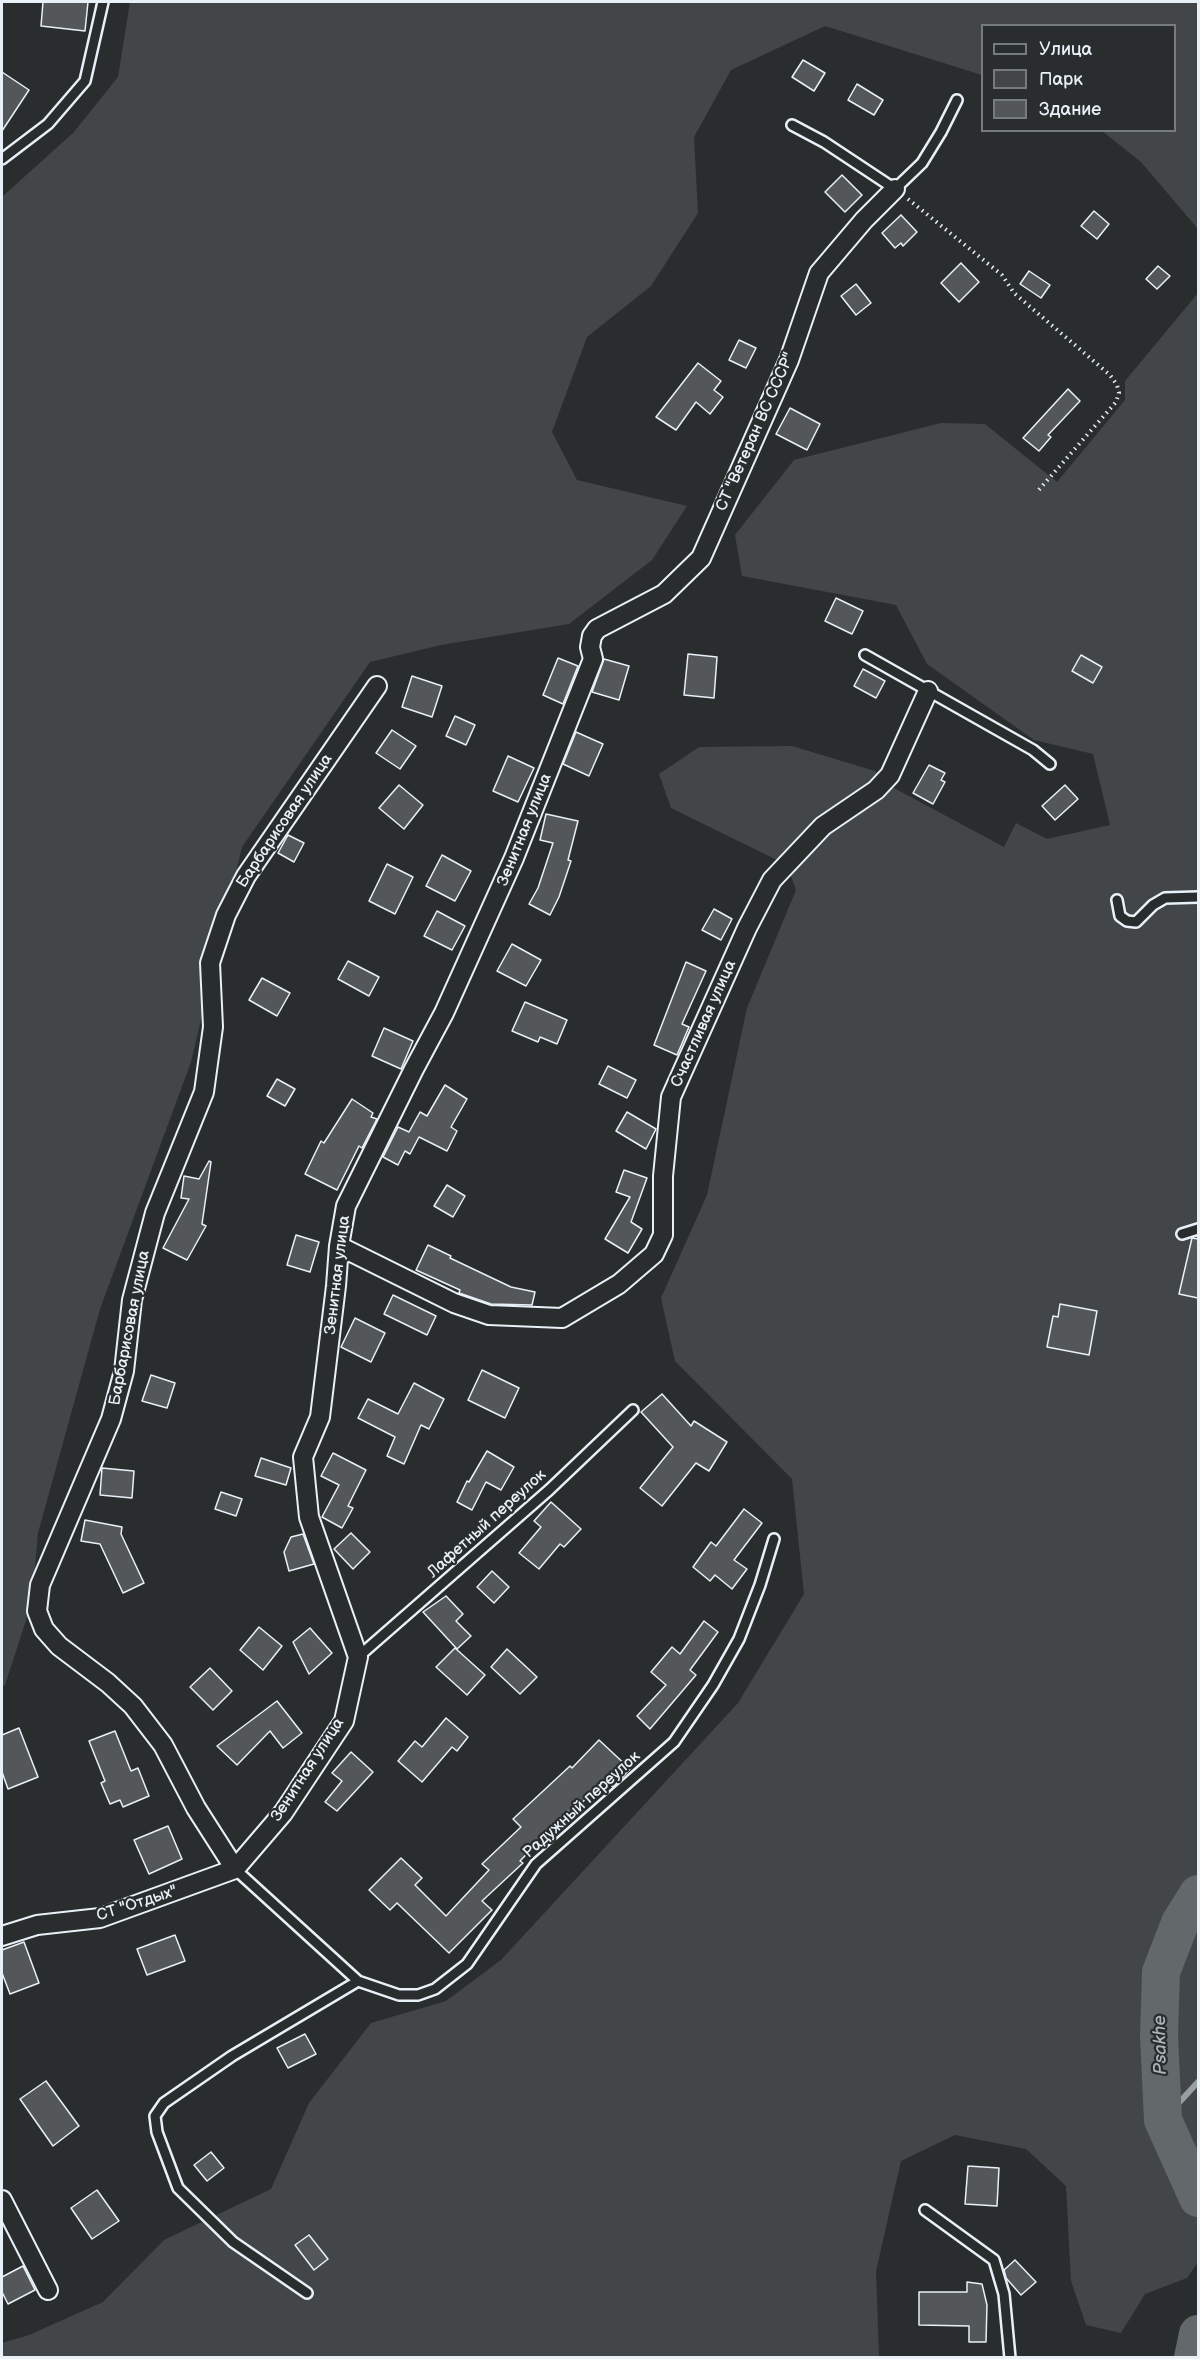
<!DOCTYPE html>
<html>
<head>
<meta charset="utf-8">
<style>
  body { margin:0 }
  #map { position:relative; width:1200px; height:2359px; overflow:hidden; background:#2a2d2e; font-family:"Balsamiq Sans",sans-serif }
  canvas { display:block }
  .frame { position:absolute; inset:0; border:3px solid #e8f1f8; pointer-events:none }
  .legend { position:absolute; left:981px; top:24px; width:195px; height:108px; box-sizing:border-box; background:#2a2d2e; border:2px solid #767b7f; margin:0; padding:8px 10px; list-style:none; font-size:18px; color:#e8f1f8 }
  .legend li { display:flex; align-items:center; gap:12px; height:30px }
  .legend b { width:30px; border:2px solid #767b7f }
</style>
</head>
<body>
<div id="map">
<canvas width="1200" height="2359"></canvas>
<div class="frame"></div>
<ul class="legend">
<li><b style="height:8px;background:#2a2d2e"></b>Улица</li>
<li><b style="height:16px;background:#424648"></b>Парк</li>
<li><b style="height:16px;background:#535759"></b>Здание</li>
</ul>
</div>
<script>
const context = document.querySelector('canvas').getContext('2d');
context.lineJoin = 'round';
function paint(path, color) {
  context.fillStyle = color;
  context.fill(path, 'evenodd');
}
function toPath(rows) {
  const path = new Path2D();
  for (const r of rows) {
    path.moveTo(r[0], r[1]);
    for (let i = 2; i < r.length; i += 2) path.lineTo(r[i], r[i + 1]);
  }
  return path;
}
function trace(path, color, width, dash) {
  context.strokeStyle = color;
  context.lineWidth = width;
  context.lineCap = dash ? 'butt' : 'round';
  context.setLineDash(dash || []);
  context.stroke(path);
}
function label(font, color, halo, rows, align = 'center') {
  context.font = font + ' "Balsamiq Sans",sans-serif';
  context.lineWidth = 4.5;
  context.setLineDash([]);
  context.textBaseline = 'middle';
  context.strokeStyle = halo;
  context.fillStyle = color;
  for (const [text, x, y, turn = 0] of rows) {
    context.save();
    context.translate(x, y);
    context.rotate((+turn || 0) * Math.PI / 180);
    context.textAlign = isNaN(turn) ? turn : align;
    if (halo) context.strokeText(text, 0, 0);
    context.fillText(text, 0, 0);
    context.restore();
  }
}
paint(toPath([
  [130,2,1198,2,1198,229,1141,162,1102,131,1174,130,1174,26,982,26,982,75,825,26,731,70,694,137,698,213,651,286,587,337,552,432,577,480,687,506,652,560,569,624,441,645,370,662,242,847,191,1062,100,1309,38,1533,32,1602,5,1685,2,1687,2,197,74,132,118,77],
  [1198,293,1198,2262,1187,2278,1145,2294,1121,2333,1086,2325,1071,2281,1066,2186,1026,2149,955,2135,901,2161,876,2271,879,2357,2,2358,2,2343,29,2335,103,2302,164,2240,271,2189,309,2103,371,2023,446,2001,501,1960,738,1703,804,1594,792,1479,675,1361,661,1298,707,1195,747,1008,796,890,787,865,671,808,659,774,699,747,792,746,875,771,894,788,1004,847,1016,823,1047,839,1110,825,1093,754,1034,740,927,664,896,605,742,576,735,535,794,460,941,423,985,424,1057,482,1125,400,1125,381]
]), '#424648');
trace(toPath([
  [1163,2120,1198,2082]
]), '#989fa3', 6);
trace(toPath([
  [1198,1894,1180,1923,1161,1972,1159,2037,1163,2120,1198,2198],
  [1193,2358,1198,2334]
]), '#63686b', 38);
const building = toPath([
  [43,2,88,2,85,31,41,26,43,2],
  [803,60,825,73,814,91,792,77,803,60],
  [2,72,29,90,2,131,2,72],
  [857,84,883,100,874,115,848,100,857,84],
  [842,175,862,195,845,212,825,192,842,175],
  [1094,211,1109,224,1097,239,1081,226,1094,211],
  [901,215,917,232,903,246,901,243,895,248,882,233,901,215],
  [961,263,979,282,959,302,941,283,961,263],
  [1158,266,1170,276,1157,289,1146,279,1158,266],
  [1029,271,1050,285,1041,298,1020,284,1029,271],
  [856,284,871,303,856,315,841,296,856,284],
  [739,340,756,348,746,368,729,360,739,340],
  [698,363,721,381,714,390,723,397,710,414,696,402,676,430,656,417,698,363],
  [1068,389,1080,401,1048,435,1051,437,1039,451,1023,438,1068,389],
  [790,408,820,424,807,450,776,434,790,408],
  [836,598,863,611,852,634,825,621,836,598],
  [688,654,717,657,714,698,684,695,688,654],
  [1081,655,1102,667,1093,683,1072,671,1081,655],
  [558,658,578,666,563,704,543,695,558,658],
  [604,659,629,666,619,700,592,692,604,659],
  [863,669,885,681,876,698,854,686,863,669],
  [412,676,442,686,432,717,402,707,412,676],
  [455,716,475,725,466,745,446,736,455,716],
  [392,730,416,746,400,769,376,753,392,730],
  [576,732,603,744,589,776,563,764,576,732],
  [508,756,534,768,518,802,493,791,508,756],
  [929,765,945,773,941,780,945,782,933,804,913,793,929,765],
  [399,785,423,805,404,829,379,808,399,785],
  [1065,785,1078,799,1055,820,1042,806,1065,785],
  [546,814,578,821,568,860,571,861,559,897,550,915,529,904,538,888,553,843,540,840,546,814],
  [288,835,304,843,294,862,278,853,288,835],
  [442,855,471,871,455,901,426,886,442,855],
  [387,864,413,877,395,914,369,901,387,864],
  [714,909,732,919,721,940,702,930,714,909],
  [437,911,465,926,452,950,424,936,437,911],
  [512,944,541,960,526,986,497,971,512,944],
  [348,961,379,977,369,996,338,979,348,961],
  [686,962,706,971,682,1024,689,1027,677,1055,654,1045,686,962],
  [262,978,290,993,277,1016,249,1000,262,978],
  [525,1002,567,1020,557,1044,540,1037,538,1042,512,1031,525,1002],
  [384,1028,413,1041,401,1069,372,1056,384,1028],
  [608,1066,636,1080,627,1098,599,1084,608,1066],
  [277,1079,295,1089,285,1106,267,1096,277,1079],
  [445,1085,467,1099,451,1127,457,1131,447,1151,419,1137,410,1154,405,1151,398,1165,383,1157,398,1127,409,1132,420,1112,427,1116,445,1085],
  [352,1099,373,1113,371,1117,377,1119,362,1148,359,1146,337,1190,305,1174,321,1141,324,1143,352,1099],
  [627,1112,656,1129,646,1149,616,1131,627,1112],
  [209,1161,211,1162,202,1224,206,1226,187,1260,163,1248,189,1199,181,1198,184,1176,199,1179,209,1161],
  [624,1170,647,1178,631,1222,642,1229,628,1253,605,1239,630,1197,616,1192,624,1170],
  [447,1185,465,1196,453,1217,434,1206,447,1185],
  [296,1235,319,1242,310,1272,287,1265,296,1235],
  [1192,1238,1198,1239,1198,1298,1179,1294,1192,1238],
  [428,1245,451,1256,450,1258,511,1287,535,1292,532,1305,491,1304,459,1293,460,1290,416,1270,428,1245],
  [393,1295,436,1316,427,1335,384,1314,393,1295],
  [1060,1304,1097,1311,1089,1355,1047,1347,1053,1316,1058,1317,1060,1304],
  [355,1318,385,1333,371,1362,341,1347,355,1318],
  [482,1370,519,1388,505,1418,468,1400,482,1370],
  [151,1375,175,1383,167,1408,142,1401,151,1375],
  [414,1383,444,1399,429,1429,421,1425,404,1464,387,1456,395,1437,358,1418,368,1399,398,1414,414,1383],
  [662,1394,691,1426,694,1421,727,1442,709,1471,696,1463,662,1506,640,1488,673,1447,641,1412,662,1394],
  [487,1451,514,1467,501,1490,486,1482,472,1510,457,1502,467,1481,469,1482,487,1451],
  [333,1453,366,1470,348,1506,353,1508,342,1528,322,1517,339,1485,321,1476,333,1453],
  [261,1458,291,1468,286,1485,255,1476,261,1458],
  [102,1468,134,1471,132,1498,100,1495,102,1468],
  [221,1492,242,1499,236,1516,215,1509,221,1492],
  [551,1502,581,1529,564,1547,560,1544,539,1569,519,1553,541,1527,534,1521,551,1502],
  [744,1509,762,1523,734,1560,747,1569,732,1589,715,1575,710,1581,693,1567,711,1542,716,1546,744,1509],
  [85,1520,122,1527,121,1534,144,1583,123,1593,100,1544,81,1541,85,1520],
  [351,1533,370,1552,353,1569,334,1549,351,1533],
  [303,1534,314,1564,289,1571,284,1552,291,1537,303,1534],
  [492,1571,509,1587,494,1603,477,1587,492,1571],
  [446,1596,463,1614,456,1621,471,1636,457,1649,423,1612,446,1596],
  [704,1621,718,1632,690,1670,696,1675,650,1729,637,1716,666,1685,651,1672,672,1647,680,1654,704,1621],
  [259,1627,282,1646,263,1670,240,1650,259,1627],
  [310,1628,332,1653,309,1674,293,1642,310,1628],
  [455,1648,485,1675,467,1695,436,1667,455,1648],
  [507,1649,537,1677,520,1694,491,1667,507,1649],
  [210,1668,232,1691,213,1710,190,1687,210,1668],
  [277,1701,302,1733,283,1748,270,1731,237,1765,217,1746,277,1701],
  [446,1718,468,1737,457,1751,452,1747,422,1782,398,1761,415,1741,422,1747,446,1718],
  [19,1728,38,1777,8,1789,2,1772,2,1735,19,1728],
  [115,1731,131,1771,138,1768,149,1796,123,1807,120,1800,110,1804,101,1783,105,1781,89,1741,115,1731],
  [599,1740,630,1769,613,1787,605,1779,571,1814,568,1811,520,1861,523,1863,482,1901,492,1910,449,1953,397,1903,390,1910,369,1890,401,1858,422,1878,415,1885,446,1916,489,1870,482,1864,521,1827,513,1819,570,1766,572,1768,599,1740],
  [351,1752,373,1772,337,1811,325,1802,342,1781,332,1773,351,1752],
  [168,1826,182,1859,149,1874,134,1840,168,1826],
  [175,1935,185,1961,147,1975,137,1949,175,1935],
  [24,1942,39,1983,10,1994,2,1973,2,1950,24,1942],
  [305,2034,316,2054,288,2068,277,2048,305,2034],
  [46,2081,79,2126,53,2146,20,2099,46,2081],
  [211,2152,224,2168,207,2181,194,2165,211,2152],
  [968,2166,999,2168,997,2206,965,2204,968,2166],
  [97,2190,119,2221,92,2239,71,2208,97,2190],
  [309,2235,328,2259,314,2270,295,2245,309,2235],
  [1015,2260,1036,2282,1021,2295,1006,2278,1004,2270,1015,2260],
  [23,2266,35,2290,8,2304,2,2292,2,2277,23,2266],
  [967,2282,982,2284,987,2305,986,2342,969,2342,969,2326,919,2325,919,2292,967,2292,967,2282]
]);
paint(building, '#535759');
trace(building, '#e8f1f8', 1.5);
const service = toPath([
  [792,125,824,142,895,189,922,163,941,132,957,100],
  [2,159,48,124,85,81,103,2],
  [865,655,1033,750,1050,764],
  [1117,900,1120,916,1127,921,1136,922,1153,905,1165,898,1198,897],
  [1182,1234,1198,1229],
  [358,1657,549,1490,633,1410],
  [235,1869,358,1981,399,1995,418,1995,435,1989,467,1964,536,1864,674,1742,713,1685,739,1639,760,1585,774,1539],
  [925,2210,994,2260,1004,2294,1010,2358],
  [307,2293,233,2242,178,2188,157,2132,155,2116,164,2103,232,2056,358,1981]
]);
const minor = toPath([
  [339,1246,454,1303,489,1315,562,1318,619,1284,654,1254,663,1235,663,1176,671,1097,747,928,772,880,823,826,876,790,890,775,928,691],
  [235,1869,196,1808,163,1745,133,1706,108,1683,59,1646,44,1629,37,1611,40,1585,111,1419,124,1371,132,1300,155,1213,204,1092,213,1027,210,963,226,915,246,876,377,686],
  [2,1936,37,1925,100,1918,235,1869,283,1813,344,1721,358,1657,309,1517,303,1457,320,1417,336,1286,339,1246,346,1206,414,1069,444,1013,514,858,593,659,590,647,592,636,597,629,664,594,701,558,789,360,819,273,864,220,895,189],
  [2,2200,48,2290]
]);
trace(service, '#e8f1f8', 14);
trace(minor, '#e8f1f8', 22);
trace(toPath([
  [908,199,1002,275,1014,293,1110,375,1117,385,1119,393,1116,402,1037,492]
]), '#e8f1f8', 4, [1.5, 4.5]);
trace(service, '#2a2d2e', 9);
trace(minor, '#2a2d2e', 18);
label('16px', '#e8f1f8', '#2a2d2e', [
  ["СТ \"Ветеран ВС СССР\"",756,432,-66],
  ["Барбарисовая улица",285,821,-56],
  ["Зенитная улица",525,830,-68],
  ["Счастливая улица",704,1024,-66],
  ["Зенитная улица",338,1275,-83],
  ["Барбарисовая улица",130,1328,-79],
  ["Лафетный переулок",487,1524,-42],
  ["Зенитная улица",308,1770,-57],
  ["Радужный переулок",582,1805,-42],
  ["СТ \"Отдых\"",137,1904,-18]
]);
label('italic 18px', '#acb3b9', '#2a2d2e', [
  ["Psakhe",1161,2045,-91]
]);
</script>
</body>
</html>
